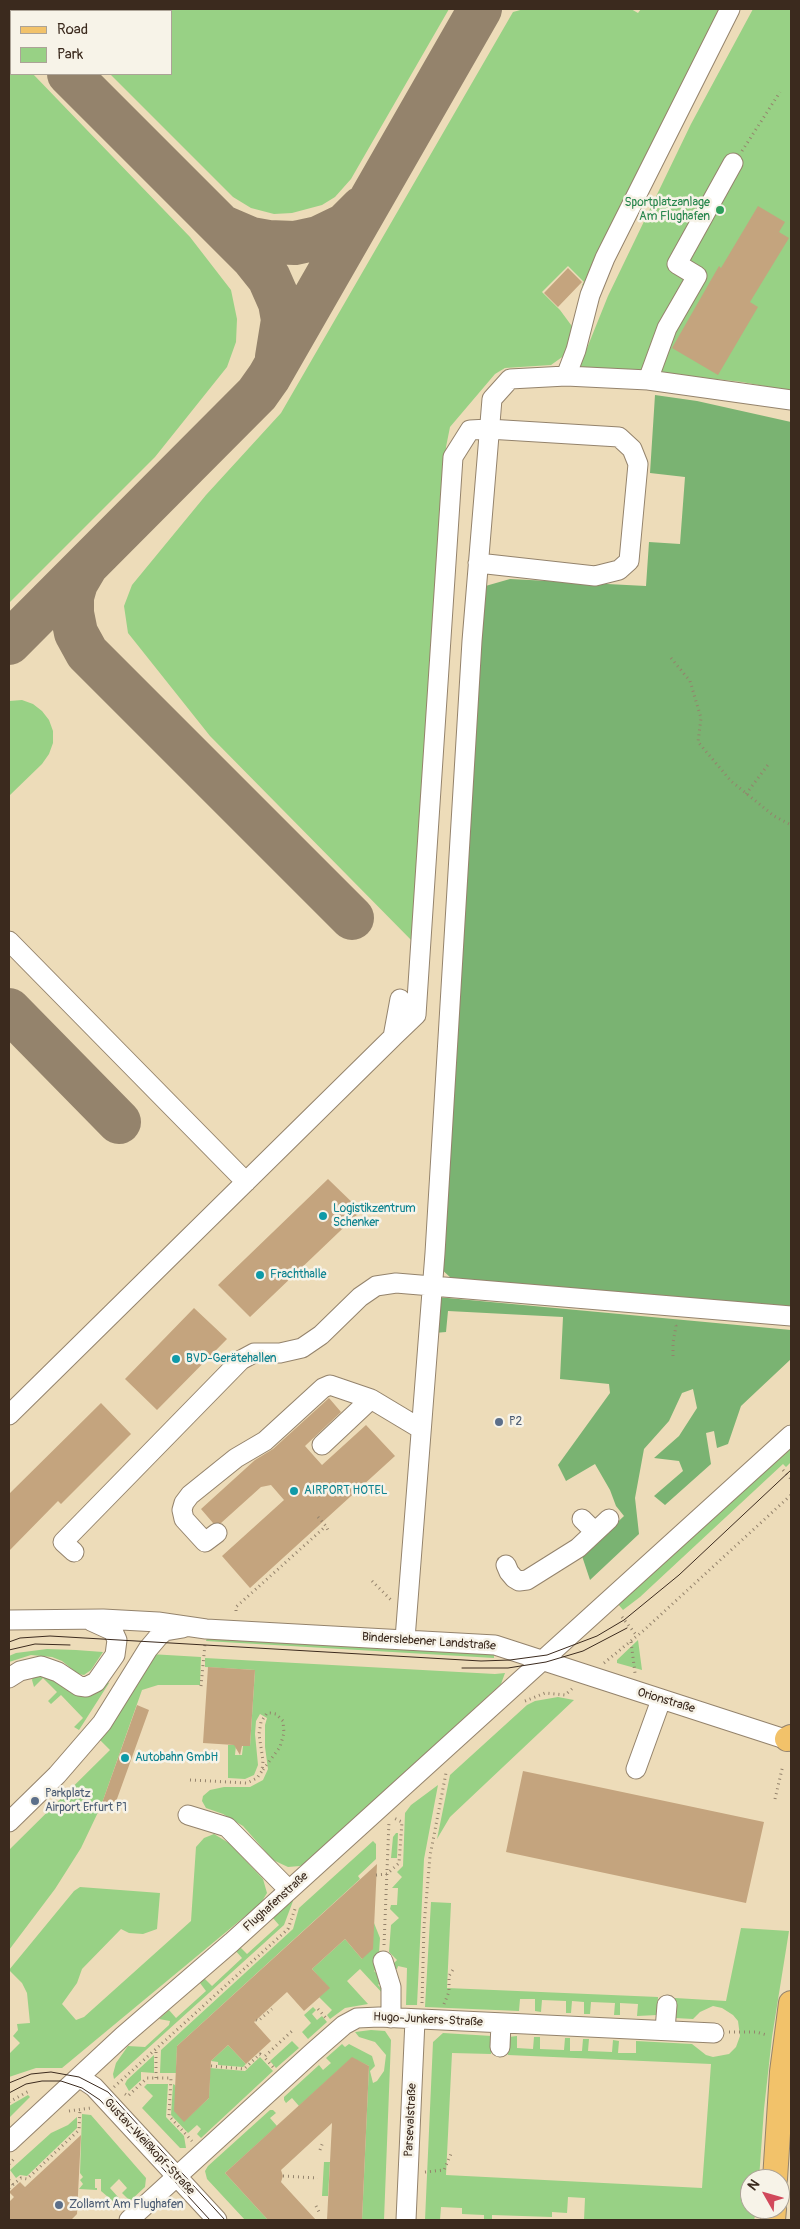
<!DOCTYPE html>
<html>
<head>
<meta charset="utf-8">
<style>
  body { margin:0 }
  #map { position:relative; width:800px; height:2229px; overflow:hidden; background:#eddcb9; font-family:Pangolin,sans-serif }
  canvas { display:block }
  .frame { position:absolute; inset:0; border:10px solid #3b2a1e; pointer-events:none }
  .legend { position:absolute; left:10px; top:10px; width:162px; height:65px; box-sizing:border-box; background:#f7f3e8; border:1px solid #aca397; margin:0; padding:6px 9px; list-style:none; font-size:15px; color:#3b2a1e }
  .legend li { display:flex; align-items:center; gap:10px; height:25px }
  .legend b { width:25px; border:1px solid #aca397 }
  .north { position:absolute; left:740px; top:2169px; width:50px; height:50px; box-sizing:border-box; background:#f7f3e8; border:1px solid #aca397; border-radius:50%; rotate:308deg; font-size:14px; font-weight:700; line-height:20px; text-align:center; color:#3b2a1e }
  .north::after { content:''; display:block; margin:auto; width:18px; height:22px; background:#d1495b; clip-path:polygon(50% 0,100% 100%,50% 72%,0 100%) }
</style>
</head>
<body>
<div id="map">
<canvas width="800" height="2229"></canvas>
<div class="frame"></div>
<ul class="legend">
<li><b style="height:6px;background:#f2c26a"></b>Road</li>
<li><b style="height:14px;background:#98d185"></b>Park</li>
</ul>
<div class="north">N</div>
</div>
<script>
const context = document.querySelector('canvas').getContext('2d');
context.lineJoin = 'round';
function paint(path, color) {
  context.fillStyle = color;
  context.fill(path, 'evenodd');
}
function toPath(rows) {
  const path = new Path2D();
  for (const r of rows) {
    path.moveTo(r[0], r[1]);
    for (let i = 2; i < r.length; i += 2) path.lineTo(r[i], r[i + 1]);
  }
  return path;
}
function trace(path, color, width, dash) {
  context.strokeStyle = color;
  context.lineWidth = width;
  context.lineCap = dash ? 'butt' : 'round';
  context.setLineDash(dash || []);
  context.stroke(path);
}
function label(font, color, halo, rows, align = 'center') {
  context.font = font + ' Pangolin,sans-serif';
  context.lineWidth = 5;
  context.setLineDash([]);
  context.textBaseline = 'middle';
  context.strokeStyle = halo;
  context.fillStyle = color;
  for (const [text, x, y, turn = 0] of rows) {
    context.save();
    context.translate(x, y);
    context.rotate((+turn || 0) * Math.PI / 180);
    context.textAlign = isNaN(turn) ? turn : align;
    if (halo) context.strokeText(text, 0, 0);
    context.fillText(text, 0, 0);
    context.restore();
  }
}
paint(toPath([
  [45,9,449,9,351,179,335,197,322,205,292,213,274,214,251,208,233,197,110,74,171,74,171,11,47,11],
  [524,9,631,9,638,13,641,9,726,9,588,290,582,285,584,282,568,266,542,292,560,310,574,329,565,355,551,365,505,368,495,374,450,427,446,447,416,945,210,736,128,633,124,606,132,585,206,495,281,413,513,12],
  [753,9,791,9,791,391,742,382,672,374,579,368,608,296,691,124],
  [9,51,11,53,11,74,33,74,190,237,231,290,237,319,236,342,227,367,155,457,9,603],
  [22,700,33,704,42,711,49,720,53,731,53,743,49,754,42,764,9,796,9,701],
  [791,1448,791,1462,786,1467,783,1464,640,1597,623,1610,618,1604],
  [207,1638,490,1654,494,1655,494,1658,206,1641],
  [638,1640,642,1670,617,1663,617,1660],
  [47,1649,76,1650,103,1652,91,1670,84,1675,78,1674,62,1661,52,1657,31,1655,9,1662,9,1656,16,1653],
  [150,1654,201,1657,200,1685,158,1685,142,1690,101,1806,81,1848,55,1889,9,1950,9,1850,110,1750,100,1740,100,1737],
  [205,1658,495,1674,505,1673,501,1684,306,1863,300,1866,288,1867,273,1860,243,1826,223,1814,206,1808,202,1801,203,1796,210,1790,224,1787,250,1787,263,1780,268,1769,265,1747,265,1725,267,1718,260,1714,256,1721,255,1734,258,1765,254,1775,245,1779,228,1778,228,1745,236,1745,235,1755,242,1755,243,1746,250,1746,255,1670,205,1667],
  [34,1674,105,1681,109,1683,79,1730,74,1727,83,1718,61,1695,51,1704,48,1701,57,1692,43,1678,34,1687,32,1680],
  [558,1697,574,1700,450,1817,437,1839,450,1775,527,1705,535,1701],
  [438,1785,424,1859,417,2005,406,2005,407,1968,398,1966,397,1969,394,1969,392,1965,397,1960,389,1952,391,1925,399,1918,390,1909,391,1905,397,1905,398,1888,392,1888,402,1877,397,1872,403,1866,405,1813,411,1805],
  [396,1833,398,1833,397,1858,391,1858,393,1837],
  [214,1834,229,1843,263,1879,267,1893,261,1903,62,2068,36,2068,9,2077,9,2054,20,2043,13,2036,18,2030,17,2024,30,2023,27,1993,22,1983,9,1970,74,1891,80,1887,160,1893,157,1929,143,1934,129,1933,121,1929,82,1969,77,1983,62,2004,76,2020,84,2017,191,1921,196,1847,204,1838],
  [373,1841,376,1844,376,1859,358,1876,360,1879,177,2046,176,2073,160,2073,161,2050,293,1929,299,1908],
  [291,1899,293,1901,284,1925,114,2079,113,2074,116,2063,128,2046,145,2047,169,2025,170,2021,159,2019,169,2010,176,2018,206,1991,200,1983,204,1978,212,1986,242,1958,235,1950,239,1946,247,1954,279,1925,272,1917],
  [431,1902,451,1903,447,1988,658,1997,657,2015,637,2016,638,2004,620,2003,620,2015,614,2015,615,2003,591,2002,590,2014,584,2014,584,2002,572,2001,571,2013,566,2013,566,2001,542,2000,541,2012,535,2011,535,1999,520,1999,519,2011,425,2007],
  [374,1923,380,1938,379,1953,373,1960,379,1966,374,1971,381,1977,381,1982,378,1985,383,1990,384,1995,360,1969,347,1981,368,2004,345,2008,330,2019,327,2015,332,2010,319,1997,329,1988,312,1969,345,1939,362,1959],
  [741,1928,789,1931,772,2037,764,2109,759,2179,750,2179,750,2209,757,2209,754,2220,584,2220,585,2198,568,2197,567,2213,552,2212,552,2217,492,2215,492,2220,484,2220,484,2215,462,2214,462,2208,441,2207,440,2220,425,2220,433,2042,443,2033,492,2036,491,2054,452,2053,446,2175,702,2188,711,2064,508,2055,508,2037,517,2036,517,2048,533,2049,534,2037,540,2037,540,2049,564,2050,565,2038,570,2038,570,2051,582,2051,583,2039,589,2039,588,2051,612,2052,613,2040,619,2041,618,2053,636,2053,636,2041,692,2044,706,2055,713,2057,729,2054,736,2047,740,2036,738,2021,733,2015,722,2008,713,2006,700,2012,693,2019,675,2018,674,2016,675,1998,726,2001],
  [313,2007,316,2010,312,2014,317,2020,322,2016,327,2022,308,2039,302,2032,311,2023,304,2015],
  [371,2030,385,2031,391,2040,384,2220,362,2220,369,2066,352,2058,299,2106,292,2098,286,2103,284,2100,284,2097,319,2065,323,2070,331,2063,326,2058,342,2044,345,2047,349,2044,372,2056,375,2066,370,2071,373,2083,377,2081,384,2071,386,2055,375,2042,359,2037,355,2032],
  [292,2041,299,2048,276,2068,270,2061],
  [228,2045,246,2064,243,2067,218,2065,218,2062,211,2061],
  [154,2055,154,2073,141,2072,141,2080,129,2091,125,2084,127,2080],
  [260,2057,273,2071,201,2138,197,2134,201,2129,197,2125,188,2133,171,2115,173,2084,175,2085,184,2121,209,2098,210,2068,245,2071],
  [147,2084,168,2084,166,2117,184,2136,186,2148,180,2148,142,2108,153,2096,144,2087],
  [28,2095,30,2097,9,2118,9,2106],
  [270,2110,273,2110,276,2113,270,2118,277,2126,225,2173,268,2220,245,2220,207,2179,205,2171,208,2166],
  [82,2114,91,2115,146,2178,145,2187,130,2201,122,2193,127,2188,119,2179,110,2188,126,2206,122,2209,101,2191,101,2179,95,2179,95,2188,97,2188,97,2190,79,2189,83,2184,80,2180,83,2177,80,2173],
  [77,2117,77,2128,27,2176,20,2175,16,2178,10,2170,51,2133,68,2125],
  [324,2162,330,2162,328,2196,322,2196]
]), '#98d185');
paint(toPath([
  [655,395,697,401,791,422,791,1307,451,1278,439,1267,482,587,510,579,646,586,649,542,680,544,685,477,650,473],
  [437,1297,791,1330,791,1359,741,1406,728,1444,717,1448,714,1431,706,1433,711,1464,665,1505,654,1496,683,1471,679,1461,654,1458,679,1436,697,1408,693,1389,682,1393,669,1421,644,1449,635,1498,639,1534,590,1580,582,1556,624,1516,616,1506,610,1490,595,1464,566,1481,558,1465,610,1393,609,1384,560,1379,563,1317,448,1311,446,1332,434,1333]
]), '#7ab372');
trace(toPath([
  [9,12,11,15],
  [69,74,253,258,269,278,280,303,283,320,277,357],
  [223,227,251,239,268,242,295,243,318,238,345,225,362,208],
  [86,566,76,583,72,597,72,613,76,633,87,653,352,918],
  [9,643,257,394,269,377,480,9],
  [9,1010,119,1122]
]), '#94836c', 44);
paint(toPath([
  [758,206,785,222,779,232,789,238,750,302,758,307,718,375,672,348,719,266,721,268],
  [568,268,582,282,558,307,544,293],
  [328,1179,361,1211,250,1317,218,1285],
  [194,1308,227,1339,157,1410,125,1379],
  [329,1398,341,1412,305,1446,322,1465,366,1425,395,1456,250,1588,222,1556,284,1500,271,1485,261,1487,221,1523,213,1523,201,1509,255,1460,273,1449],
  [101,1403,131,1434,61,1504,58,1501,9,1551,9,1494],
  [208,1667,255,1670,250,1746,242,1746,240,1755,234,1745,203,1743],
  [137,1705,149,1710,113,1810,101,1806],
  [523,1771,764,1822,746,1903,506,1852],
  [377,1864,373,1949,362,1959,345,1939,312,1969,330,1988,304,2011,287,1992,254,2022,271,2041,246,2064,228,2045,211,2061,209,2098,184,2122,174,2111,177,2046],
  [352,2057,369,2066,362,2220,327,2220,332,2123,281,2170,283,2176,281,2182,316,2220,268,2220,225,2173],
  [81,2135,77,2214,71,2220,9,2220,9,2202,14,2197,9,2192,20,2182,25,2187]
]), '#c4a47e');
const minor = toPath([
  [566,376,576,350,590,295,605,258,730,9],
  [648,380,667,328,697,276,677,264,733,163],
  [9,941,246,1182],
  [393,1037,416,1015,453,457,470,430,488,429,619,437,632,449,638,464,629,561,619,570,595,576,478,563],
  [9,1415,393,1037,400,999],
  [322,1445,371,1399,421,1429],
  [582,1519,595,1532],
  [217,1533,205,1542,184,1519,182,1510,184,1503,190,1495,236,1458,265,1441,323,1388,330,1385,371,1399],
  [74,1552,63,1542,241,1360,254,1353,280,1353,302,1348,321,1335,360,1297,376,1286,396,1283,791,1316],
  [506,1565,509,1572,514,1578,519,1581,527,1580,578,1548,609,1519],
  [9,1620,103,1619,158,1622,206,1629,495,1645,791,1741],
  [405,1639,435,1253,472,641,492,399,510,379,566,376,648,380,791,400],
  [9,1678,20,1671,41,1666,58,1672,79,1686,86,1687,96,1682,115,1655,117,1640,113,1631,91,1621],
  [636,1769,661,1700],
  [188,1815,227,1827,289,1890],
  [9,1822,57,1775,102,1723,148,1649,159,1636,165,1631,183,1628],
  [383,1961,391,1987,391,2018],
  [665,2030,667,2005],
  [500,2047,501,2023],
  [79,2077,94,2087,217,2220],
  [9,2142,123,2036,232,1942,791,1435],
  [129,2220,312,2053,344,2025,357,2018,379,2017,714,2033],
  [406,2220,415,2020]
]);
const major = toPath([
  [787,1739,791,1737],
  [775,2179,782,2072,791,2003],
  [773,2220,774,2209]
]);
trace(minor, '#94836c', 21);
trace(major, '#94836c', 26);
trace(toPath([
  [742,151,780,92],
  [671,658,690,681,701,718,698,742,731,781,774,816,791,825],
  [746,794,770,762],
  [673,1356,673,1343,676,1326,674,1323],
  [783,1470,791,1479],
  [318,1517,326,1526,328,1530],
  [372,1581,391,1600],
  [236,1611,236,1607,326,1526],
  [622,1617,637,1636],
  [631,1642,635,1673],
  [604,1663,643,1631,791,1495],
  [201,1686,205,1644],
  [525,1701,545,1693,565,1695,574,1687],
  [190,1780,247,1783,257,1778,262,1771,263,1761,259,1734,261,1722,267,1713,270,1713,276,1714,283,1721,284,1733,280,1747,262,1771],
  [775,1799,783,1765],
  [376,1875,387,1874,399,1863,402,1822,394,1818],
  [384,1945,389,1821],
  [422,2003,424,1926,430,1856,446,1773],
  [444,2004,449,1992,449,1976,454,1968],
  [318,2009,326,2018],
  [256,2020,258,2021,272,2009],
  [729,2032,756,2032,767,2035],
  [211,2066,244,2069,260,2054,264,2057],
  [273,2067,264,2057,292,2031],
  [156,2078,156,2049],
  [114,2087,288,1929,295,1909],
  [125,2094,128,2096,147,2078,171,2078,169,2116,192,2141],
  [9,2102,29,2091],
  [69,2111,91,2108],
  [320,2150,323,2142],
  [9,2164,15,2158],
  [425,2172,444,2170,451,2154],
  [283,2176,318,2178],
  [9,2180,15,2187],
  [9,2188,21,2178,27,2179,79,2130,80,2109],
  [316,2206,320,2214]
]), '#94836c', 3, [1, 4]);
trace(minor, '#fff', 19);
trace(major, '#f2c26a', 24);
trace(toPath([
  [9,1642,20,1638,50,1636,481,1661,510,1660,547,1655,597,1636,624,1620,679,1575,791,1470],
  [9,1650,35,1644,70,1645],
  [462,1668,508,1668,546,1662,583,1651,627,1628],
  [9,2083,31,2074,51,2072,79,2077,108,2092,225,2220],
  [9,2093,26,2084,42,2081,61,2081,82,2088,100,2100,210,2220]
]), '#3b2a1e', 1);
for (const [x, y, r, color] of [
  [720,210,5,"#2e9e5b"],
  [323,1216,5,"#0f9aa8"],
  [260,1275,5,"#0f9aa8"],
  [176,1359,5,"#0f9aa8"],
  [499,1422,5,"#5c6f8a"],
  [294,1491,5,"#0f9aa8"],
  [125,1758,5,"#0f9aa8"],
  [35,1801,5,"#5c6f8a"],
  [59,2205,5,"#5c6f8a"]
]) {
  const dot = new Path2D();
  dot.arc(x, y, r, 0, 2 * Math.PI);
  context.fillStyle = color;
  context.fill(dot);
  trace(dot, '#f7f3e8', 2);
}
label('12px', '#27864d', '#f7f3e8', [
  ["Sportplatzanlage",710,203],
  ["Am Flughafen",710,217]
], 'right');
label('12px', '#0d838f', '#f7f3e8', [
  ["Logistikzentrum",333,1209],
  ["Schenker",333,1223],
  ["Frachthalle",270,1275],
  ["BVD-Gerätehallen",186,1359],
  ["AIRPORT HOTEL",304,1491],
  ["Autobahn GmbH",135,1758]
], 'left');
label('12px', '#4e5e75', '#f7f3e8', [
  ["P2",509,1422],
  ["Parkplatz",45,1794],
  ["Airport Erfurt P1",45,1808],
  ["Zollamt Am Flughafen",69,2205]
], 'left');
label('12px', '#3b2a1e', '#f7f3e8', [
  ["Binderslebener Landstraße",429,1642,4],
  ["Orionstraße",666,1701,17],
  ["Flughafenstraße",276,1902,-42],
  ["Hugo-Junkers-Straße",428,2020,3],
  ["Parsevalstraße",411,2120,-87],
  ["Gustav-Weißkopf-Straße",149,2147,47]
]);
</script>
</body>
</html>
